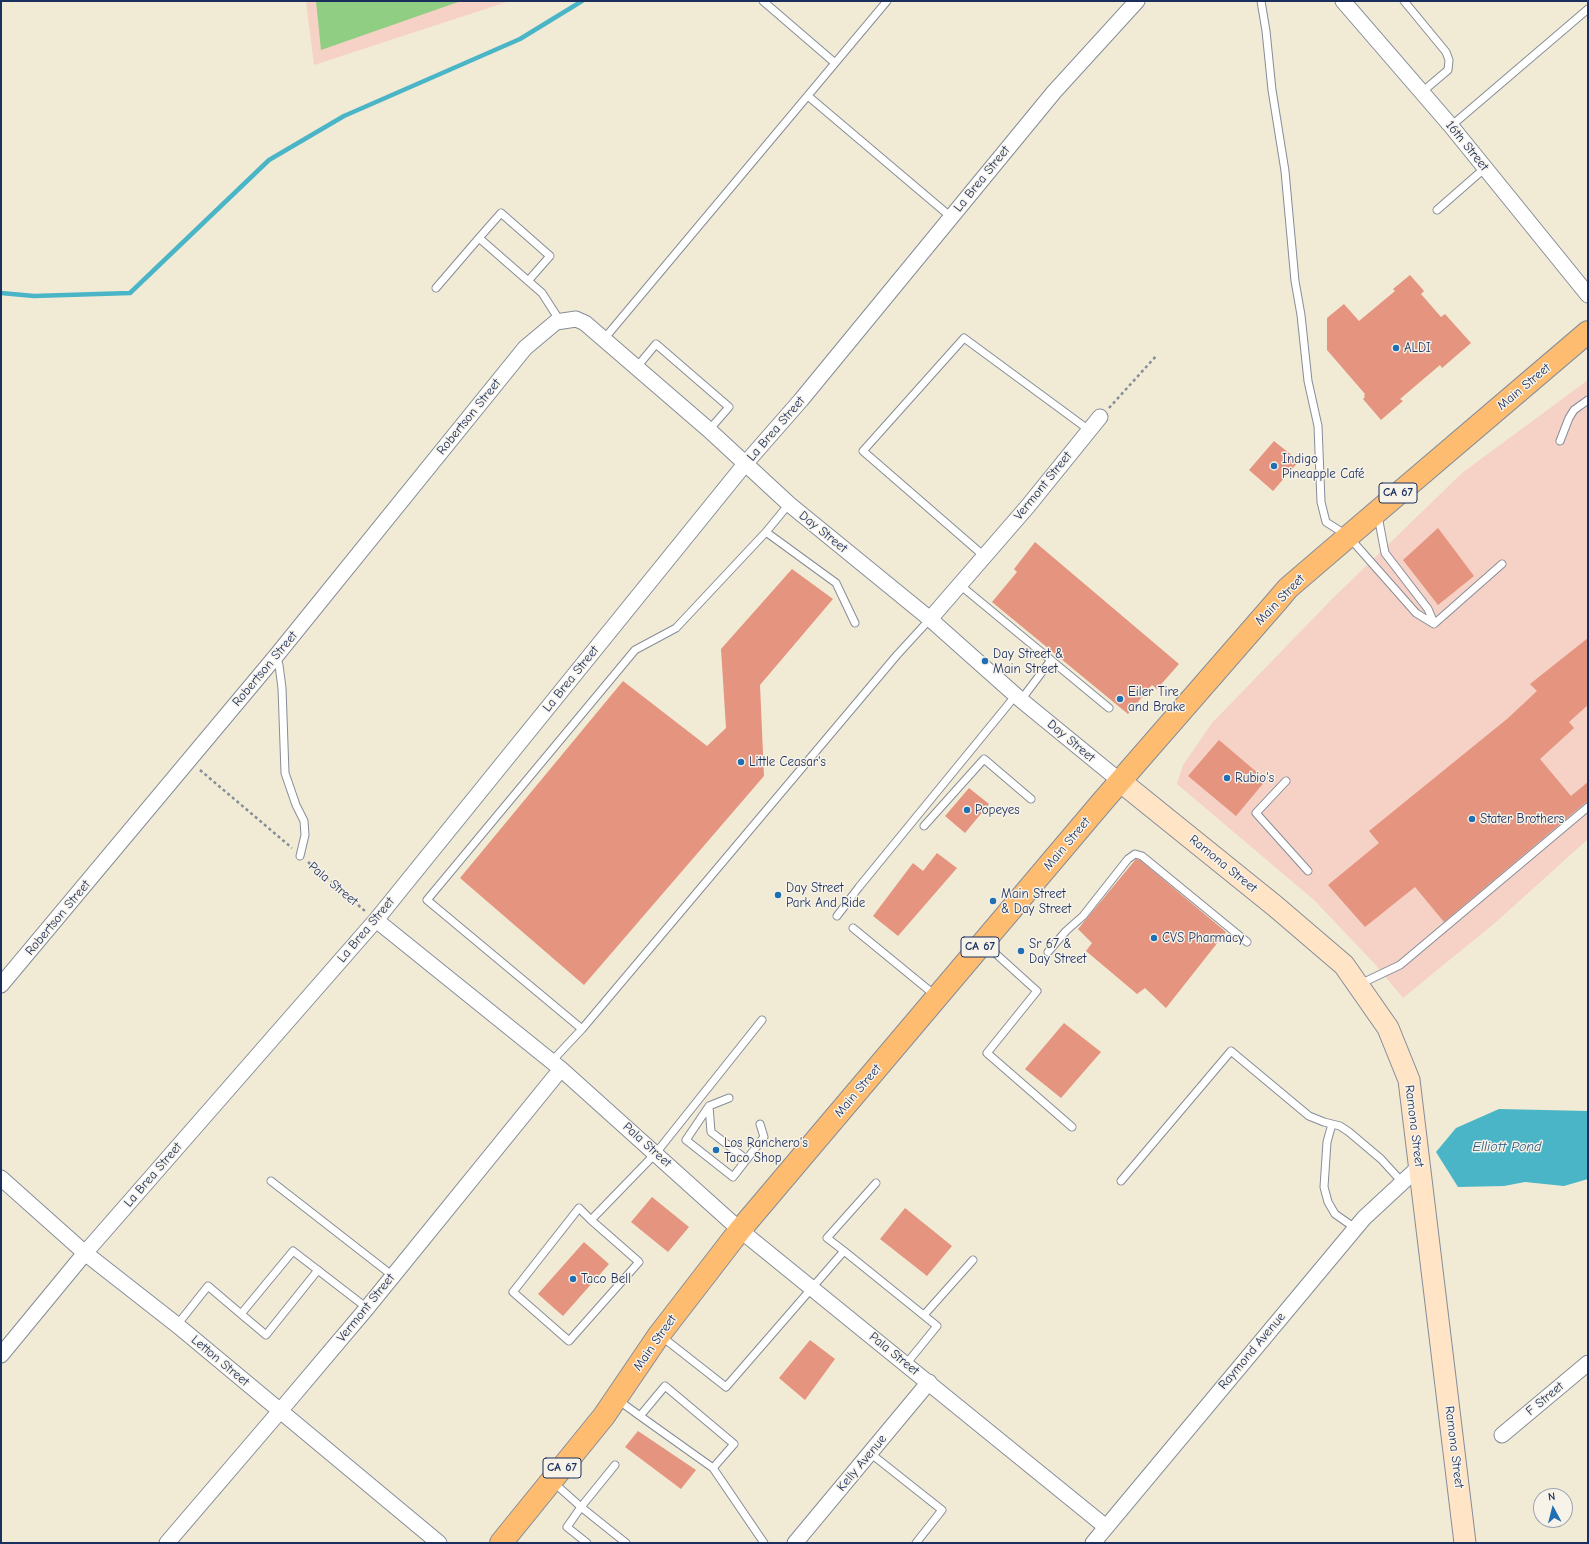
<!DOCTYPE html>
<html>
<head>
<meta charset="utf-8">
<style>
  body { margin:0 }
  #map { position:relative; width:1589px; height:1544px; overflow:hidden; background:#f1ebd5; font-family:"Comic Neue",sans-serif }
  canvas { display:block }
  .frame { position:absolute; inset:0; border:2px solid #1b2f5e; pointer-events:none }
  .north { position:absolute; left:1533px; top:1488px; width:40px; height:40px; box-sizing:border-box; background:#f7f3e8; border:1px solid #9fa5b1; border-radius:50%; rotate:353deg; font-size:11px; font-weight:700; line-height:16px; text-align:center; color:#1b2f5e }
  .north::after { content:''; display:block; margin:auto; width:14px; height:18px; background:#1f6fb2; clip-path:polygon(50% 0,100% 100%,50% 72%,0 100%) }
</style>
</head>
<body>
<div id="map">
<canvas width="1589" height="1544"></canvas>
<div class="frame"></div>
<div class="north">N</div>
</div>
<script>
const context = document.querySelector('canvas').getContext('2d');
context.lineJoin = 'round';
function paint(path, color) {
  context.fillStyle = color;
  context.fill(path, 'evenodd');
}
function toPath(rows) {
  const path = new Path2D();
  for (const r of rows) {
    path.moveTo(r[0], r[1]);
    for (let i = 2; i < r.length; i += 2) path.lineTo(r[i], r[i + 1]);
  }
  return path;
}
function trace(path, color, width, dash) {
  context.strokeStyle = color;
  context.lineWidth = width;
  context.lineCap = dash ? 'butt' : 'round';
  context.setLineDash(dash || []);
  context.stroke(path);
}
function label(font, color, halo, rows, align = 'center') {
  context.font = font + ' "Comic Neue",sans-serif';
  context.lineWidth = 3;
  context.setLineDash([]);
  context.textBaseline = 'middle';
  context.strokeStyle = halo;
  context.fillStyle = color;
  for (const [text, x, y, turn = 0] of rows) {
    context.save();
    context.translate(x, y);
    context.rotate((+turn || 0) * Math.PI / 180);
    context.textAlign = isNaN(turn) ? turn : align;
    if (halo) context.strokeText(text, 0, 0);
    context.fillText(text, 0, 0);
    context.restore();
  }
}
paint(toPath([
  [306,1,510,1,314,65],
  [1588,380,1588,839,1496,922,1403,998,1373,962,1314,900,1177,784,1183,765,1212,723,1332,599,1462,473]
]), '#f6d1c5');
paint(toPath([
  [316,1,461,1,321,50]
]), '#90ce84');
paint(toPath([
  [1499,1109,1588,1111,1588,1179,1564,1186,1525,1182,1504,1186,1458,1187,1436,1152,1456,1128]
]), '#49b5c7');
trace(toPath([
  [1,293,34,296,130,293,269,160,344,116,520,39,582,1]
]), '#49b5c7', 4.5);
paint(toPath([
  [1410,275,1424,291,1421,294,1441,317,1445,314,1471,343,1442,368,1440,365,1400,399,1403,401,1381,420,1363,399,1365,397,1364,396,1365,394,1327,350,1327,318,1344,304,1359,321,1395,291,1393,289],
  [1274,441,1299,461,1273,491,1249,470],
  [1438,528,1474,576,1438,605,1403,560],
  [1035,542,1179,664,1157,689,1152,685,1128,714,992,602,1017,572,1014,569],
  [792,569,833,599,760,685,764,776,584,985,460,878,623,681,707,746,726,728,721,649],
  [1588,638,1588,705,1569,722,1574,728,1540,759,1571,796,1588,782,1588,802,1585,803,1444,922,1415,887,1365,927,1328,885,1379,843,1369,831,1507,719,1537,691,1530,684],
  [1219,740,1266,780,1236,816,1188,776],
  [969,788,989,804,965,833,945,816],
  [937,853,957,868,898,936,873,916,913,863,923,871],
  [1136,859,1140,860,1226,932,1166,1008,1145,988,1137,994,1086,951,1092,943,1078,929],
  [1064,1023,1101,1052,1061,1098,1025,1069],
  [652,1197,689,1227,668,1252,631,1222],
  [905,1208,952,1246,927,1276,880,1239],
  [584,1242,609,1264,563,1316,538,1294],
  [810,1340,835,1359,805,1400,779,1378],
  [638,1431,696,1470,681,1489,625,1447]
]), '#e4947f');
const lane = toPath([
  [763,1,835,63],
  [1261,1,1266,31,1272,90,1285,171,1295,281,1301,315,1308,381,1318,426,1321,502,1326,522,1348,536,1416,613,1434,624],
  [1404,1,1446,52,1449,60,1448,70,1422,92],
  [808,96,951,217],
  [1451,126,1588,9],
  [1437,210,1485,168],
  [479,238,501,213,550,256,528,281],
  [436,288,479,238,542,293,560,321],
  [604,339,887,1],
  [636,368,656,344,729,407,709,430],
  [1560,441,1569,418,1574,410,1588,400],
  [789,504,766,532,836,583,855,623],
  [1378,516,1385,553,1428,609,1434,623],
  [984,556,863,451,964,338,1089,430],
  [960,585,1109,708],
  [1434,624,1502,564],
  [276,657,279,665,282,688,285,773,296,805,304,821,305,835,300,856],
  [1021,700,1051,660],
  [1286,781,1256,813,1308,871],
  [924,826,984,759,1031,799],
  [837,916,859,887,1016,695],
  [853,928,936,996],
  [985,944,1037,991,987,1053,1072,1127],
  [1048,952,1066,931,1083,916,1128,859,1135,854,1142,856,1247,942],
  [1360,984,1400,965,1588,807],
  [582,1029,427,900,635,650,676,628,766,532],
  [552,1061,582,1029,897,655,930,619],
  [729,1098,709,1106,686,1140,733,1177,764,1137,760,1124],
  [709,1106,711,1132,746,1159],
  [1332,1124,1327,1142,1324,1187,1328,1202,1335,1214,1355,1228],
  [271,1181,393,1276],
  [1121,1181,1231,1051,1309,1116,1324,1122,1340,1126,1349,1132,1381,1159,1402,1182],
  [591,1220,579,1208,513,1292,569,1341,639,1262,591,1220,656,1153,762,1020],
  [844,1251,827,1238,876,1183],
  [241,1314,266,1335,318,1270],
  [924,1315,973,1260],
  [177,1325,208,1286,241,1314,293,1251,367,1308],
  [661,1336,726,1387,844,1251,937,1326,907,1363],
  [618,1400,640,1416,713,1468,734,1444,665,1386,640,1416],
  [870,1453,942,1510,916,1543],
  [615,1465,581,1507,626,1543],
  [713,1468,764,1543],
  [553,1482,581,1507,567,1527,587,1543]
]);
const street = toPath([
  [1343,1,1451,126,1588,295],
  [930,619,1028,506,1100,417],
  [376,920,561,1069,740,1230,1106,1527],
  [1,985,276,656,525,348,556,322,576,319,585,323,709,430,789,504,930,619,1021,700,1120,781],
  [1,1178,85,1253,177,1325,439,1543],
  [1,1355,85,1253,376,920,745,464,801,400,1054,92,1137,1],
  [1502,1435,1588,1363],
  [167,1543,280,1411,367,1308,561,1069],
  [795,1543,929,1382],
  [1093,1543,1364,1218,1419,1167]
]);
const secondary = toPath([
  [1120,781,1275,906,1344,965,1388,1028,1409,1080,1465,1543]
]);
const primary = toPath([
  [501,1543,604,1416,659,1335,740,1230,1102,802,1277,601,1288,588,1344,540,1588,332]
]);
trace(lane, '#868d9a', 9);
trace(street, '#868d9a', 17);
trace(secondary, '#868d9a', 23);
trace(primary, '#868d9a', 24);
trace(toPath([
  [1109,408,1157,355],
  [200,770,292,848],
  [308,862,365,911]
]), '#868d9a', 2.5, [3, 3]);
trace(lane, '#fff', 7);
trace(street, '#fff', 15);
trace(secondary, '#ffe4c6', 21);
trace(primary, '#febc70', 22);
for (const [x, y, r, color] of [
  [1396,348,4,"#1f6fb2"],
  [1274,466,4,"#1f6fb2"],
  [985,661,4,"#1f6fb2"],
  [1120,699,4,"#1f6fb2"],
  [741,762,4,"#1f6fb2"],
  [1227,778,4,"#1f6fb2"],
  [967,810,4,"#1f6fb2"],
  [1472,819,4,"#1f6fb2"],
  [778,895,4,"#1f6fb2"],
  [993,901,4,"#1f6fb2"],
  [1154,938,4,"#1f6fb2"],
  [1021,951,4,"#1f6fb2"],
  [716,1150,4,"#1f6fb2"],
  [573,1279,4,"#1f6fb2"]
]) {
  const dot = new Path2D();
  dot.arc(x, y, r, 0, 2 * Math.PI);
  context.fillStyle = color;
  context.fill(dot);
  trace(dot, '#f7f3e8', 1.5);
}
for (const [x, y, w] of [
  [1398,493,38],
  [980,947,38],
  [562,1468,38]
]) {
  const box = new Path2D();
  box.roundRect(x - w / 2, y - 10, w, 20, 3);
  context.fillStyle = '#f7f3e8';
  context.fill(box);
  trace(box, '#1b2f5e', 1);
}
label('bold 12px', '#1b2f5e', null, [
  ["CA 67",1398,493],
  ["CA 67",980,947],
  ["CA 67",562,1468]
]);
label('13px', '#1b2f5e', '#f7f3e8', [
  ["16th Street",1467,146,51],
  ["La Brea Street",982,179,-51],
  ["Main Street",1524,387,-40],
  ["Robertson Street",469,417,-51],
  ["La Brea Street",776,429,-49],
  ["Vermont Street",1043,486,-51],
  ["Day Street",823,532,39],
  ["Main Street",1280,600,-46],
  ["Robertson Street",265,669,-50],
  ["La Brea Street",571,679,-51],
  ["Day Street",1071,741,40],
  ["Main Street",1067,844,-50],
  ["Ramona Street",1223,864,39],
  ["Pala Street",333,884,40],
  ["Robertson Street",58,918,-50],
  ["La Brea Street",366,930,-50],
  ["Main Street",858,1091,-50],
  ["Ramona Street",1414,1126,83],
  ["Pala Street",647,1145,42],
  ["La Brea Street",153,1175,-49],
  ["Vermont Street",366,1308,-51],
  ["Main Street",655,1343,-55],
  ["Raymond Avenue",1252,1351,-50],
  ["Pala Street",894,1354,39],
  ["Letton Street",220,1361,40],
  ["F Street",1545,1399,-40],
  ["Ramona Street",1454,1447,83],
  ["Kelly Avenue",862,1463,-50]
]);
label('13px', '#1b2f5e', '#f7f3e8', [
  ["ALDI",1404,348],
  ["Indigo",1282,459],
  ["Pineapple Café",1282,474],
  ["Day Street &",993,654],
  ["Main Street",993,669],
  ["Eiler Tire",1128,692],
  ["and Brake",1128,707],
  ["Little Ceasar's",749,762],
  ["Rubio's",1235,778],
  ["Popeyes",975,810],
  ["Stater Brothers",1480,819],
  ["Day Street",786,888],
  ["Park And Ride",786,903],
  ["Main Street",1001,894],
  ["& Day Street",1001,909],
  ["CVS Pharmacy",1162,938],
  ["Sr 67 &",1029,944],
  ["Day Street",1029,959],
  ["Los Ranchero's",724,1143],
  ["Taco Shop",724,1158],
  ["Taco Bell",581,1279]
], 'left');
label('italic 14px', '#29577e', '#f7f3e8', [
  ["Elliott Pond",1507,1147]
]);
</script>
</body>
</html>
